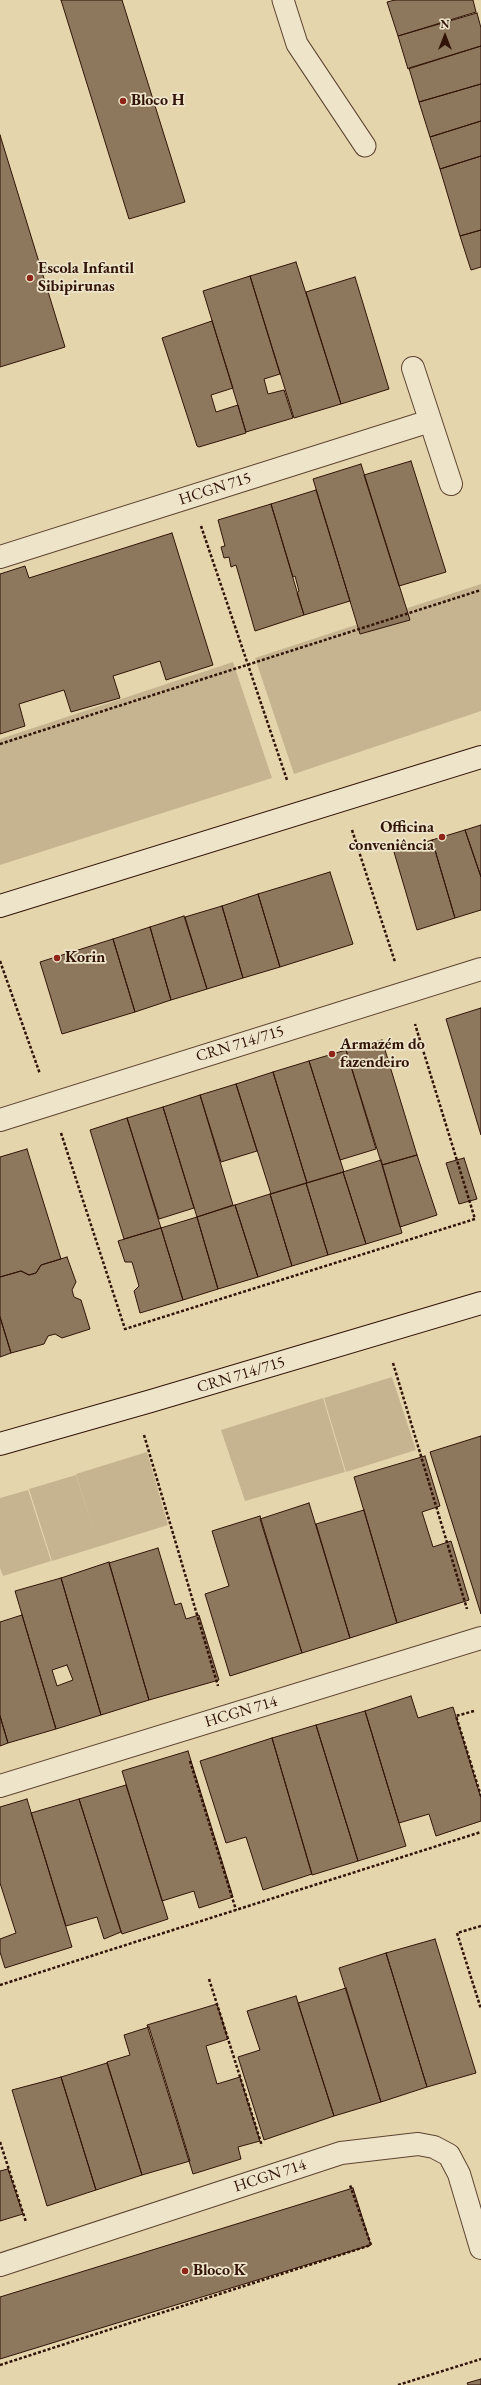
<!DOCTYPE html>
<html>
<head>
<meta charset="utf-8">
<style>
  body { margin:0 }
  #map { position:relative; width:481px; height:2385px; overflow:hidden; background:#e4d5ad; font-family:"EB Garamond",serif }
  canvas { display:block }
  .north { position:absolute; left:425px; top:16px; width:40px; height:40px; -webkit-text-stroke:3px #ede4ca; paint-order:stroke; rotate:0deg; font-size:11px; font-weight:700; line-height:16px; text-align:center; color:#311307 }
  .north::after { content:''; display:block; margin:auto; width:14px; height:18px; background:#311307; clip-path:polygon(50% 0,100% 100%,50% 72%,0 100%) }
</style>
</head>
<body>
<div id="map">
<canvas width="481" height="2385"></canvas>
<div class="north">N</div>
</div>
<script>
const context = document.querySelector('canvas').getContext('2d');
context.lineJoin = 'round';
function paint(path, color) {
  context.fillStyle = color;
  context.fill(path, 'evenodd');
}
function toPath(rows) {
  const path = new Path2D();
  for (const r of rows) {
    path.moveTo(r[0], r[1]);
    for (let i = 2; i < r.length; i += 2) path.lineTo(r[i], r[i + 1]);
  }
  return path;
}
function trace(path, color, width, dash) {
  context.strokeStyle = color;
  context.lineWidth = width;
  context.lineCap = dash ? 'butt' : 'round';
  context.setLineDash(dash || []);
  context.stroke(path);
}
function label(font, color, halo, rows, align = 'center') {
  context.font = font + ' "EB Garamond",serif';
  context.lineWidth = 3.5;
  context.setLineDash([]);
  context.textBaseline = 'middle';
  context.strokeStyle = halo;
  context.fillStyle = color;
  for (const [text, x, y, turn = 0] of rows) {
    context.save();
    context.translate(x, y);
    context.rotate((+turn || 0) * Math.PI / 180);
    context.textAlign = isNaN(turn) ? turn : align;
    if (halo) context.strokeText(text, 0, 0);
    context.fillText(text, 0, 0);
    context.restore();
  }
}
paint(toPath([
  [481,584,481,711,294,774,255,658],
  [233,662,272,778,0,865,0,739],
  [392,1377,416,1450,346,1472,324,1398],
  [323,1398,345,1472,245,1501,221,1430],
  [147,1452,168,1525,52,1561,29,1489,76,1475,98,1545,76,1474],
  [28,1490,51,1561,3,1576,0,1568,0,1498]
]), '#c6b491');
const building = toPath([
  [61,0,122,0,185,202,129,219,61,0],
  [395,0,473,0,476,12,398,36,387,2,395,0],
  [477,13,481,28,481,46,408,69,398,36,477,13],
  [481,46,481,84,419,102,409,68,481,46],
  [481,84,481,121,430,137,419,102,481,84],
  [481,121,481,156,440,169,430,137,481,121],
  [0,135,65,347,0,367,0,135],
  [481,156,481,230,460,236,440,169,481,156],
  [481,230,481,267,471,270,460,236,481,230],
  [296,262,341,404,294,418,250,276,296,262],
  [250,276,280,374,264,379,268,394,284,390,293,418,246,432,203,291,250,276],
  [355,277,389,389,341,404,306,292,355,277],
  [212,321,233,388,211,395,216,412,238,405,246,433,199,447,197,446,162,338,212,321],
  [411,461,446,572,399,586,364,475,411,461],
  [361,464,410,620,360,634,313,479,361,464],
  [316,490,350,601,304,615,297,593,299,591,295,576,293,577,271,504,316,490],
  [271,504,304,615,255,631,236,565,231,567,229,557,224,558,221,547,225,546,218,520,271,504],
  [172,533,213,665,166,680,160,661,113,676,120,698,71,712,64,690,19,704,25,726,0,734,0,574,25,566,29,578,172,533],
  [481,825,481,877,465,830,481,825],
  [465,830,481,877,481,910,455,918,432,840,465,830],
  [432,840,455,918,417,930,394,852,432,840],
  [330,872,353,944,280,967,258,894,330,872],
  [258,894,280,967,243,978,222,906,258,894],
  [222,906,243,978,207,989,185,917,222,906],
  [184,916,207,989,171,1000,150,927,184,916],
  [150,927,171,1000,135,1012,113,939,150,927],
  [113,939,135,1012,62,1034,40,962,113,939],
  [481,1008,481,1135,446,1019,481,1008],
  [382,1040,417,1155,382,1165,346,1050,382,1040],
  [346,1050,376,1149,340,1160,309,1061,346,1050],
  [309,1061,344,1172,307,1183,273,1072,309,1061],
  [273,1072,307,1183,271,1194,236,1084,273,1072],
  [236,1084,257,1151,221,1162,200,1095,236,1084],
  [200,1095,233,1205,197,1217,163,1107,200,1095],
  [163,1107,194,1208,159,1219,127,1118,163,1107],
  [127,1118,161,1228,124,1239,90,1130,127,1118],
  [27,1149,61,1259,41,1265,36,1273,29,1275,21,1271,0,1277,0,1157,27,1149],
  [417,1155,437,1215,400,1227,382,1165,417,1155],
  [464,1158,477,1199,459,1204,446,1163,464,1158],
  [381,1160,402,1233,366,1244,343,1172,381,1160],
  [343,1172,366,1244,328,1255,306,1183,343,1172],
  [306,1183,328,1255,292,1266,270,1194,306,1183],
  [270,1194,292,1266,258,1277,235,1205,270,1194],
  [235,1205,258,1277,218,1289,197,1217,235,1205],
  [197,1217,218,1289,183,1300,161,1228,197,1217],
  [161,1228,183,1300,140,1313,134,1291,139,1286,132,1262,125,1262,118,1241,161,1228],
  [67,1257,76,1282,72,1290,74,1297,81,1300,90,1329,62,1338,55,1334,48,1336,44,1344,11,1353,0,1317,0,1277,21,1271,29,1275,36,1273,41,1265,67,1257],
  [0,1317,11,1353,0,1357,0,1317],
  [481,1436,481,1614,430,1452,481,1436],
  [425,1456,440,1506,422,1512,433,1547,451,1541,469,1600,397,1623,354,1477,425,1456],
  [309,1503,350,1638,302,1653,260,1519,309,1503],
  [364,1510,397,1623,350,1638,316,1524,364,1510],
  [260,1516,302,1653,230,1676,205,1594,229,1586,212,1531,260,1516],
  [158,1548,175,1605,181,1603,186,1619,199,1615,219,1680,149,1700,109,1563,158,1548],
  [109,1562,149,1700,101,1715,61,1578,109,1562],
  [61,1578,101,1715,56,1729,15,1591,61,1578],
  [67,1665,73,1680,57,1686,52,1670,67,1665],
  [22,1615,56,1729,8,1743,0,1716,0,1622,22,1615],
  [411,1696,418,1718,453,1707,481,1798,481,1821,436,1836,429,1814,399,1823,365,1711,411,1696],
  [365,1711,406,1846,358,1861,316,1725,365,1711],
  [0,1716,8,1743,0,1746,0,1716],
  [316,1725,358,1861,312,1875,272,1738,316,1725],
  [272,1738,312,1874,263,1890,246,1837,226,1843,200,1761,272,1738],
  [188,1751,233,1897,199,1908,194,1891,162,1901,122,1771,188,1751],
  [126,1785,168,1919,122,1934,79,1799,126,1785],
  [27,1799,72,1947,5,1968,0,1952,0,1939,16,1933,0,1883,0,1807,27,1799],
  [79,1799,121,1932,104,1939,97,1917,66,1926,31,1813,79,1799],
  [435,1939,476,2073,427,2087,386,1953,435,1939],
  [386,1953,427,2087,381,2102,339,1968,386,1953],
  [346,1988,381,2102,334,2116,298,2003,346,1988],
  [296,1996,334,2116,264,2140,238,2057,260,2050,247,2011,296,1996],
  [217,2004,228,2039,206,2046,217,2084,240,2077,260,2141,238,2147,241,2159,193,2174,147,2025,217,2004],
  [149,2027,190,2161,142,2175,107,2062,130,2055,124,2035,149,2027],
  [107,2063,142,2175,96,2190,61,2077,107,2063],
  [61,2077,96,2190,47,2206,12,2090,61,2077],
  [8,2169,23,2214,0,2221,0,2171,8,2169],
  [353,2188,371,2245,0,2359,0,2297,353,2188],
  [481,2379,481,2385,468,2385,467,2383,481,2379]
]);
paint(building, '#8e785d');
trace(building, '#311307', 1);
const lane = toPath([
  [283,0,297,44,365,146]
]);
const street = toPath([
  [413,368,451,484],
  [0,557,430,421],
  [0,1120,481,969],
  [0,1786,481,1638],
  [0,2265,341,2153,418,2144,434,2147,449,2155,459,2174,481,2248]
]);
const secondary = toPath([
  [0,906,481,757],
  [0,1444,151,1401,481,1303]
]);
trace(lane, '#5e4430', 23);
trace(street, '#5e4430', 24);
trace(secondary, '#311307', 24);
trace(toPath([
  [201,526,287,780],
  [0,744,481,590],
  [352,830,395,962],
  [0,961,40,1074],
  [61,1133,125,1329,475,1219,415,1024],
  [393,1363,467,1609],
  [144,1435,218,1686],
  [474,1711,456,1716,481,1796],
  [190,1761,236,1910],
  [481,1926,457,1933,481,2009],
  [209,1979,262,2146],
  [0,1985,481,1832],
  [0,2142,26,2222],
  [0,2365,371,2245,350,2185],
  [398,2385,481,2359]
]), '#311307', 2.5, [3, 2]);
trace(lane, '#ede4ca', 21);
trace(street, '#ede4ca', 22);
trace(secondary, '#ede4ca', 22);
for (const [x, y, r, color] of [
  [123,101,4,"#8f2418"],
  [30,278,4,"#8f2418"],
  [442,837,4,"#8f2418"],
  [57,958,4,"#8f2418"],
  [332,1054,4,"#8f2418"],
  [185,2271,4,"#8f2418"]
]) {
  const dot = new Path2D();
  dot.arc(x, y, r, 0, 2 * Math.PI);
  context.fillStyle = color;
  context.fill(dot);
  trace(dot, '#ede4ca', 1.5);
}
label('bold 16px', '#311307', '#ede4ca', [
  ["Bloco H",131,101],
  ["Escola Infantil",38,269],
  ["Sibipirunas",38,287],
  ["Officina",434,828,"right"],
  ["conveniência",434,846,"right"],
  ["Korin",65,958],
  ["Armazém do",340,1045],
  ["fazendeiro",340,1063],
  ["Bloco K",193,2271]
], 'left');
label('16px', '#311307', '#ede4ca', [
  ["HCGN 715",215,489,-18],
  ["CRN 714/715",240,1044,-17],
  ["CRN 714/715",241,1375,-17],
  ["HCGN 714",241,1712,-17],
  ["HCGN 714",270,2176,-18]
]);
</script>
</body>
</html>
